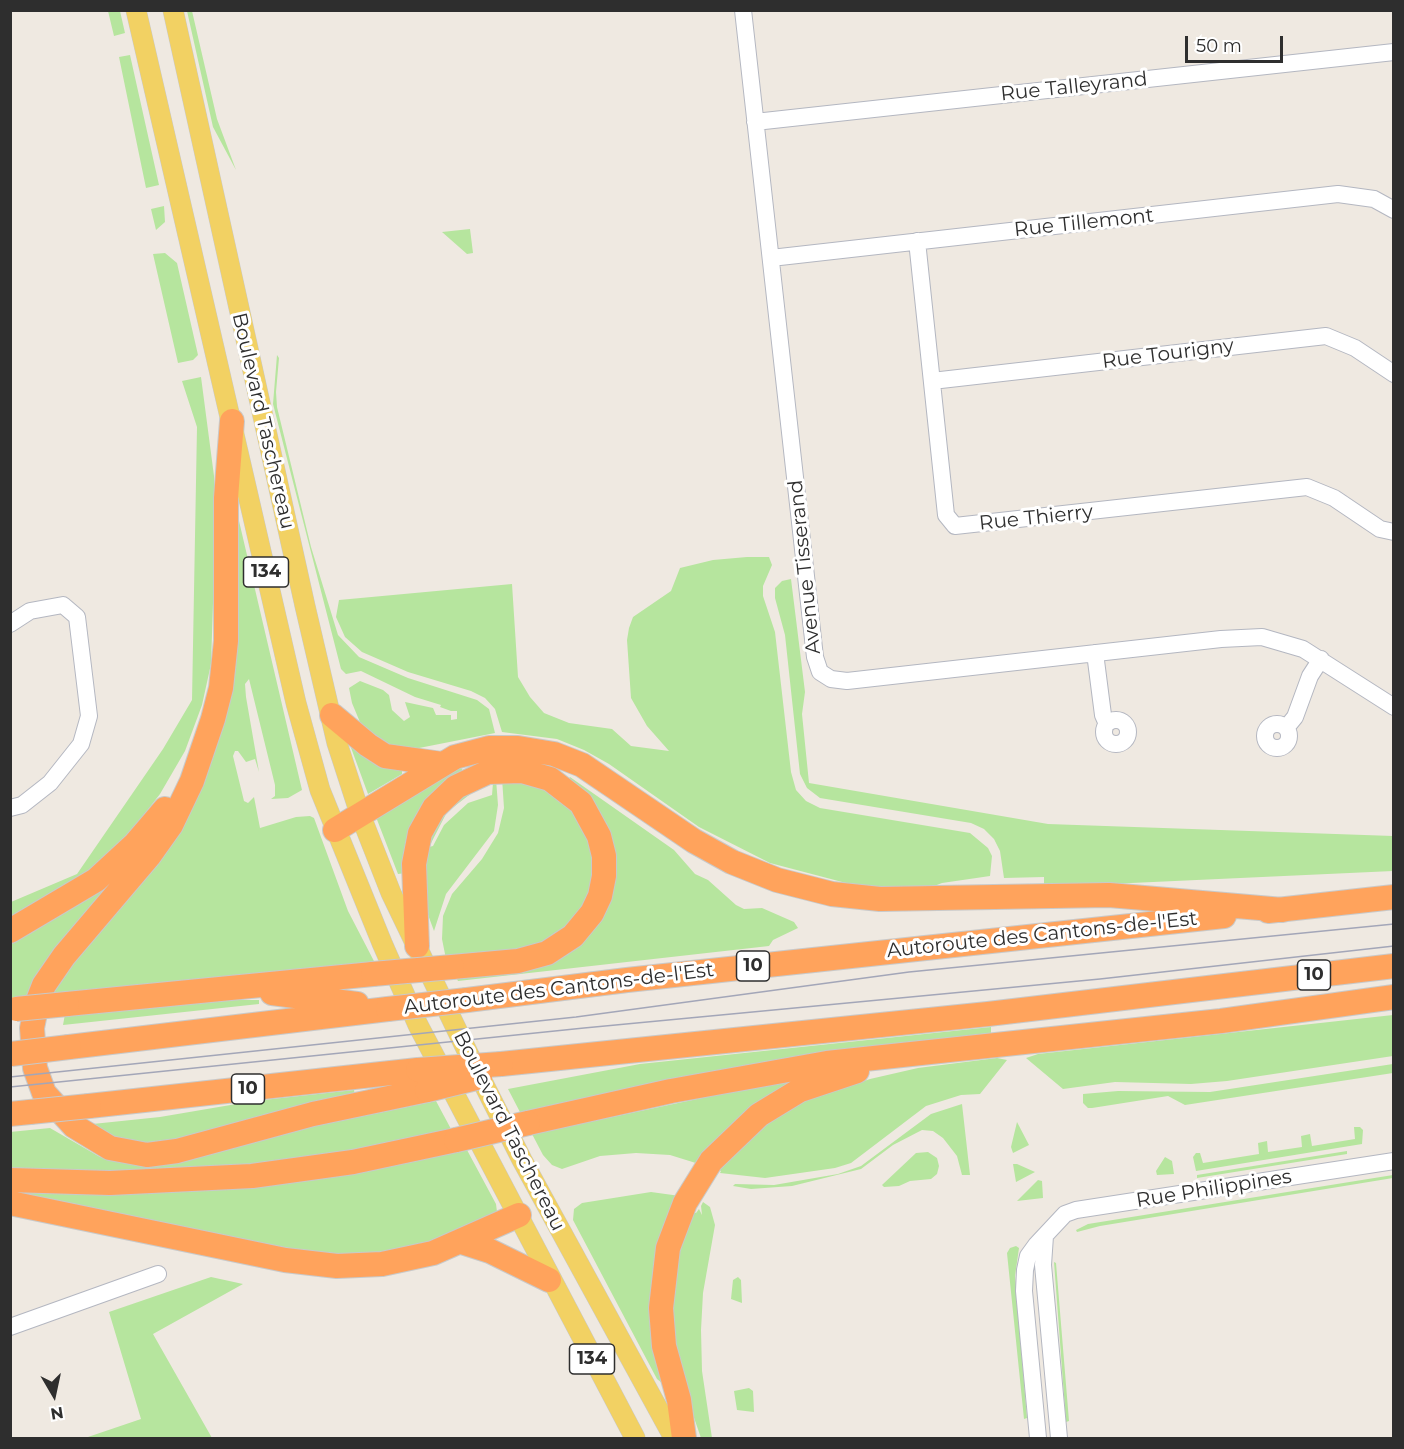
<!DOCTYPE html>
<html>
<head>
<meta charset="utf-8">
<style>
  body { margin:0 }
  #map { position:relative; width:1404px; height:1449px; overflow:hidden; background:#efe9e1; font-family:Montserrat,sans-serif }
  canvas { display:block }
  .frame { position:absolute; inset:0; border:12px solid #2e2e2e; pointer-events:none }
  .north { position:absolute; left:24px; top:1365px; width:60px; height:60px; -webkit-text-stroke:4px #fff; paint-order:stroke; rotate:171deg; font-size:16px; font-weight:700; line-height:24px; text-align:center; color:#2e2e2e }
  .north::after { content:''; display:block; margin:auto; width:21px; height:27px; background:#2e2e2e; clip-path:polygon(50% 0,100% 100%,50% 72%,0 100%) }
  .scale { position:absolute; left:1185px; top:36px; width:98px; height:27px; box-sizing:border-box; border:3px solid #2e2e2e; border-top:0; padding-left:8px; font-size:18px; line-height:21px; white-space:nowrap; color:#2e2e2e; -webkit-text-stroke:4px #fff; paint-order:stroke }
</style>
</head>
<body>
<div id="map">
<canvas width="1404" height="1449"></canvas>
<div class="frame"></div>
<div class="north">N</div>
<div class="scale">50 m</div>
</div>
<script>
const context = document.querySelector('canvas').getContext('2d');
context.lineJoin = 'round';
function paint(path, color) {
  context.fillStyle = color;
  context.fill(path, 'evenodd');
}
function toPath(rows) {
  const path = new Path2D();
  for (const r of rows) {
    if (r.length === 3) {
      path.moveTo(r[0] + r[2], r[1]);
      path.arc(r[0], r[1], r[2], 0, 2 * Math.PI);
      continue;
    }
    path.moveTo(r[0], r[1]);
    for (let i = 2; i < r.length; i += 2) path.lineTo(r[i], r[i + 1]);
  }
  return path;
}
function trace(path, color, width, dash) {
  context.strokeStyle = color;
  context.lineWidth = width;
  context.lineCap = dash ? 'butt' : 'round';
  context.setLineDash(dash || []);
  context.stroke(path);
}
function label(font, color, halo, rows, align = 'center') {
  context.font = font + ' Montserrat,sans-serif';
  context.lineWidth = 6;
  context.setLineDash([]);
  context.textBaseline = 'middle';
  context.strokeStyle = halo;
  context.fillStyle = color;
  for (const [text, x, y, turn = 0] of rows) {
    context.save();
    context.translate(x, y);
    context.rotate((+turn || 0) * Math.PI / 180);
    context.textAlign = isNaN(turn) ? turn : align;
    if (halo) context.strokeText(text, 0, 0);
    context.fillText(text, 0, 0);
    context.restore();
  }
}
paint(toPath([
  [108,11,120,11,125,33,114,36],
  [187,11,192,11,217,119,236,170,213,127],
  [130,55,159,185,146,188,119,57],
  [164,206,165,222,156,230,151,209],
  [470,229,473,253,467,254,442,232],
  [165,253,177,263,198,355,193,360,178,363,153,254],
  [277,355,279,358,276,392,277,407,311,547,338,635,359,657,408,678,477,700,489,709,495,733,414,749,388,747,362,727,352,703,349,688,360,681,383,690,389,695,392,710,404,721,410,717,405,702,433,708,436,715,451,715,451,720,457,719,457,711,451,711,440,707,441,705,415,697,361,671,346,674,341,669,273,404],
  [201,377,214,476,215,542,211,664,202,705,185,751,160,794,128,835,86,875,11,917,11,902,77,874,163,749,192,700,197,427,182,381],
  [235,521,239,521,302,790,288,798,271,799,275,796,275,785,249,679,245,684,246,697,259,772,255,759,246,762,238,751,235,751,233,756,244,801,248,803,254,797,260,828,296,817,310,816,314,818,348,911,376,965,49,994,194,797],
  [747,557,769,557,772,565,763,586,763,596,775,632,791,772,796,790,806,801,820,808,970,833,988,848,992,856,990,876,942,883,929,888,881,888,846,883,770,863,699,827,609,764,584,750,557,739,502,732,495,709,485,698,471,691,408,672,362,652,345,637,336,617,339,600,512,584,518,677,530,697,544,713,569,723,612,729,631,746,669,751,647,726,631,698,627,640,629,628,633,617,671,591,680,568,713,560],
  [791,579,805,692,802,714,809,783,1048,824,1393,836,1393,871,1044,887,1044,877,1004,878,1000,851,994,839,984,829,971,823,820,798,807,788,800,774,785,635,775,598,775,588,782,581],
  [350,745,402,766,402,774,368,794],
  [461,767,463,772,406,873,398,874,376,817],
  [570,777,674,850,695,874,708,880,736,905,744,909,762,908,794,922,798,928,773,940,769,946,458,981,454,973,523,968,608,897,568,780],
  [502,778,532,781,568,801,591,836,594,886,575,923,538,947,446,959,442,939,443,916,452,894,482,859,498,833,504,808],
  [496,779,498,805,494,831,446,894,434,931,427,912,425,846,453,800],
  [493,783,492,795,468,803,444,825,433,846,429,847,447,812,473,792],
  [111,875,116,881,38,973,27,996,11,998,11,937],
  [210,1000,259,1000,259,1004,63,1025,65,1014],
  [1393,1015,1393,1056,1227,1081,1191,1084,1115,1082,1063,1089,1026,1058,1038,1054],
  [991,1027,991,1033,872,1048,521,1114,508,1089,640,1064],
  [997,1058,1007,1060,980,1094,961,1095,926,1106,851,1163,835,1168,765,1178,720,1173,721,1171,717,1169,770,1121,804,1101,870,1079,918,1068],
  [1393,1064,1393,1073,1185,1105,1168,1096,1092,1108,1088,1108,1083,1103,1083,1094,1118,1091,1210,1092],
  [796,1078,699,1164,670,1155,636,1153,600,1156,562,1169,552,1165,543,1155,532,1134],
  [354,1090,355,1096,185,1140,138,1146,83,1125,160,1117,254,1101],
  [436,1101,451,1129,322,1158,148,1175,11,1171,10,1132,50,1128,100,1157,132,1164],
  [962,1104,970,1175,962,1175,957,1156,943,1138,933,1131,922,1130,893,1145,861,1169,792,1186,751,1189,733,1186,735,1184,774,1185,838,1174,861,1166,931,1114],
  [1017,1122,1029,1145,1013,1153,1011,1147],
  [1354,1127,1360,1127,1363,1130,1362,1144,1196,1171,1193,1157,1196,1153,1200,1153,1203,1163,1259,1154,1258,1143,1267,1141,1268,1152,1302,1147,1301,1136,1310,1134,1312,1146,1355,1139],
  [467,1150,496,1204,497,1212,426,1245,340,1258,11,1196,10,1188,386,1167],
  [1347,1151,1347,1154,1197,1178,1197,1175],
  [928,1152,937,1158,939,1166,937,1174,931,1179,910,1181,899,1186,884,1187,882,1185,916,1153],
  [1165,1157,1172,1161,1174,1174,1157,1175,1156,1171],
  [1013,1164,1017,1164,1035,1172,1016,1182],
  [1393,1175,1393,1178,1100,1226,1077,1232,1076,1230,1088,1224],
  [1038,1180,1042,1181,1043,1198,1017,1201],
  [651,1192,680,1196,662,1383,657,1379,573,1220,574,1209,582,1203],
  [703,1202,710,1207,715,1225,703,1293,701,1330,702,1371,712,1438,701,1438,690,1406,674,1347,672,1295,681,1241,692,1212,696,1213,699,1209,702,1215,701,1206],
  [1016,1246,1019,1248,1015,1276,1027,1418,1024,1419,1007,1253,1010,1248],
  [1054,1262,1056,1263,1069,1421,1066,1422],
  [211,1277,243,1284,153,1334,212,1438,85,1438,141,1419,109,1312],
  [738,1277,741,1280,742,1303,731,1299,733,1280],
  [749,1388,753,1391,754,1412,737,1410,734,1391]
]), '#b6e59e');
const minor = toPath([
  [743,10,815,657,820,672,831,679,847,681,1221,639,1262,637,1303,649,1394,707],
  [755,122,1394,52],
  [917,241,946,515,955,526,1307,487,1334,498,1380,529,1394,532],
  [771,258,1338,194,1374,199,1394,210],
  [932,381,1326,336,1355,348,1394,374],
  [10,624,30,611,63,605,77,617,89,716,81,744,50,783,22,805,10,808],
  [1095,653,1103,715,1107,724],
  [1116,732,12],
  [1277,736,12],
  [1286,728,1295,717,1310,676,1321,659],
  [1045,1236,1043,1265,1059,1438],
  [10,1327,158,1274],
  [1038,1438,1024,1291,1025,1270,1028,1256,1036,1245,1065,1214,1076,1210,1394,1161]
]);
const major = toPath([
  [136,10,296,703,320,790,382,943,418,1025,635,1438],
  [173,10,305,606,337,743,360,814,391,893,468,1053,522,1160,674,1438]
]);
const highway = toPath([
  [232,421,226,498,226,641,221,688,213,719,192,781,171,825,149,856,64,956,44,985,37,1003,32,1028,35,1068,44,1093,74,1126,110,1148,147,1155,177,1151,313,1114,427,1090],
  [332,715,368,745,385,756,442,764],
  [335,830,455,757,489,748,518,748,554,754,582,765,694,841,732,862,777,880,832,894,880,899,1109,895,1283,910],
  [1268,911,1394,897],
  [10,931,96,880,135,844,165,809],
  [417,946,414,864,420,833,434,808,456,787,488,772,522,771,550,779,581,803,599,836,604,856,604,876,600,896,592,913,573,936,547,953,518,961,452,967],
  [272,993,357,1004],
  [467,1000,627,980,1224,916],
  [67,1004,373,974],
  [69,1047,388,1009],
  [501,1064,988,1014,1394,966],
  [89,1106,418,1070],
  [10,1114,30,1112],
  [528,1123,671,1091,827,1063,1221,1021,1394,997],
  [10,1180,110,1183,252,1176,353,1162,456,1140],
  [10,1203,285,1260,337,1266,382,1264,433,1253,519,1215],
  [462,1242,490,1251,549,1280],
  [684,1438,679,1400,664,1346,661,1308,668,1248,685,1203,711,1161,759,1115,800,1090,857,1071]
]);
trace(minor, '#b4b7c1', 18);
trace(major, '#c9c9c9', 21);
trace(highway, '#c9c9c9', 26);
trace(minor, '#fff', 16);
trace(major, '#f2d163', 20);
trace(highway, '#ffa35c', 24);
trace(toPath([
  [10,1077,576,1017,909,972,1394,924],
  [10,1087,584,1028,1100,979,1394,946]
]), '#a3a6b8', 1.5);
const highwayBridge = toPath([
  [373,974,452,967],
  [16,1009,67,1004],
  [388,1009,467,1000],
  [11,1054,69,1047],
  [418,1070,501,1064],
  [427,1090,480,1077],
  [30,1112,89,1106],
  [456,1140,528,1123]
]);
trace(highwayBridge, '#c9c9c9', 26, []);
trace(highwayBridge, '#ffa35c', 24);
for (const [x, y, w] of [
  [266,572,45],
  [753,966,33],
  [1314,975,33],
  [248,1089,33],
  [592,1359,45]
]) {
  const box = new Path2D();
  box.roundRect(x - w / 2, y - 15, w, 30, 4.5);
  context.fillStyle = '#fff';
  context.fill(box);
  trace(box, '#2e2e2e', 1.5);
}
label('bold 18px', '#2e2e2e', null, [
  ["134",266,572],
  ["10",753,966],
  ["10",1314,975],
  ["10",248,1089],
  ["134",592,1359]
]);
label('20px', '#2e2e2e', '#fff', [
  ["Rue Talleyrand",1074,87,-6],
  ["Rue Tillemont",1084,223,-6],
  ["Rue Tourigny",1168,354,-7],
  ["Boulevard Taschereau",263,421,77],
  ["Rue Thierry",1036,518,-6],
  ["Avenue Tisserand",805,567,-96],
  ["Autoroute des Cantons-de-l'Est",1042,935,-6],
  ["Autoroute des Cantons-de-l'Est",559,989,-7],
  ["Boulevard Taschereau",509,1131,63],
  ["Rue Philippines",1214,1189,-9]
]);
</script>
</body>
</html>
